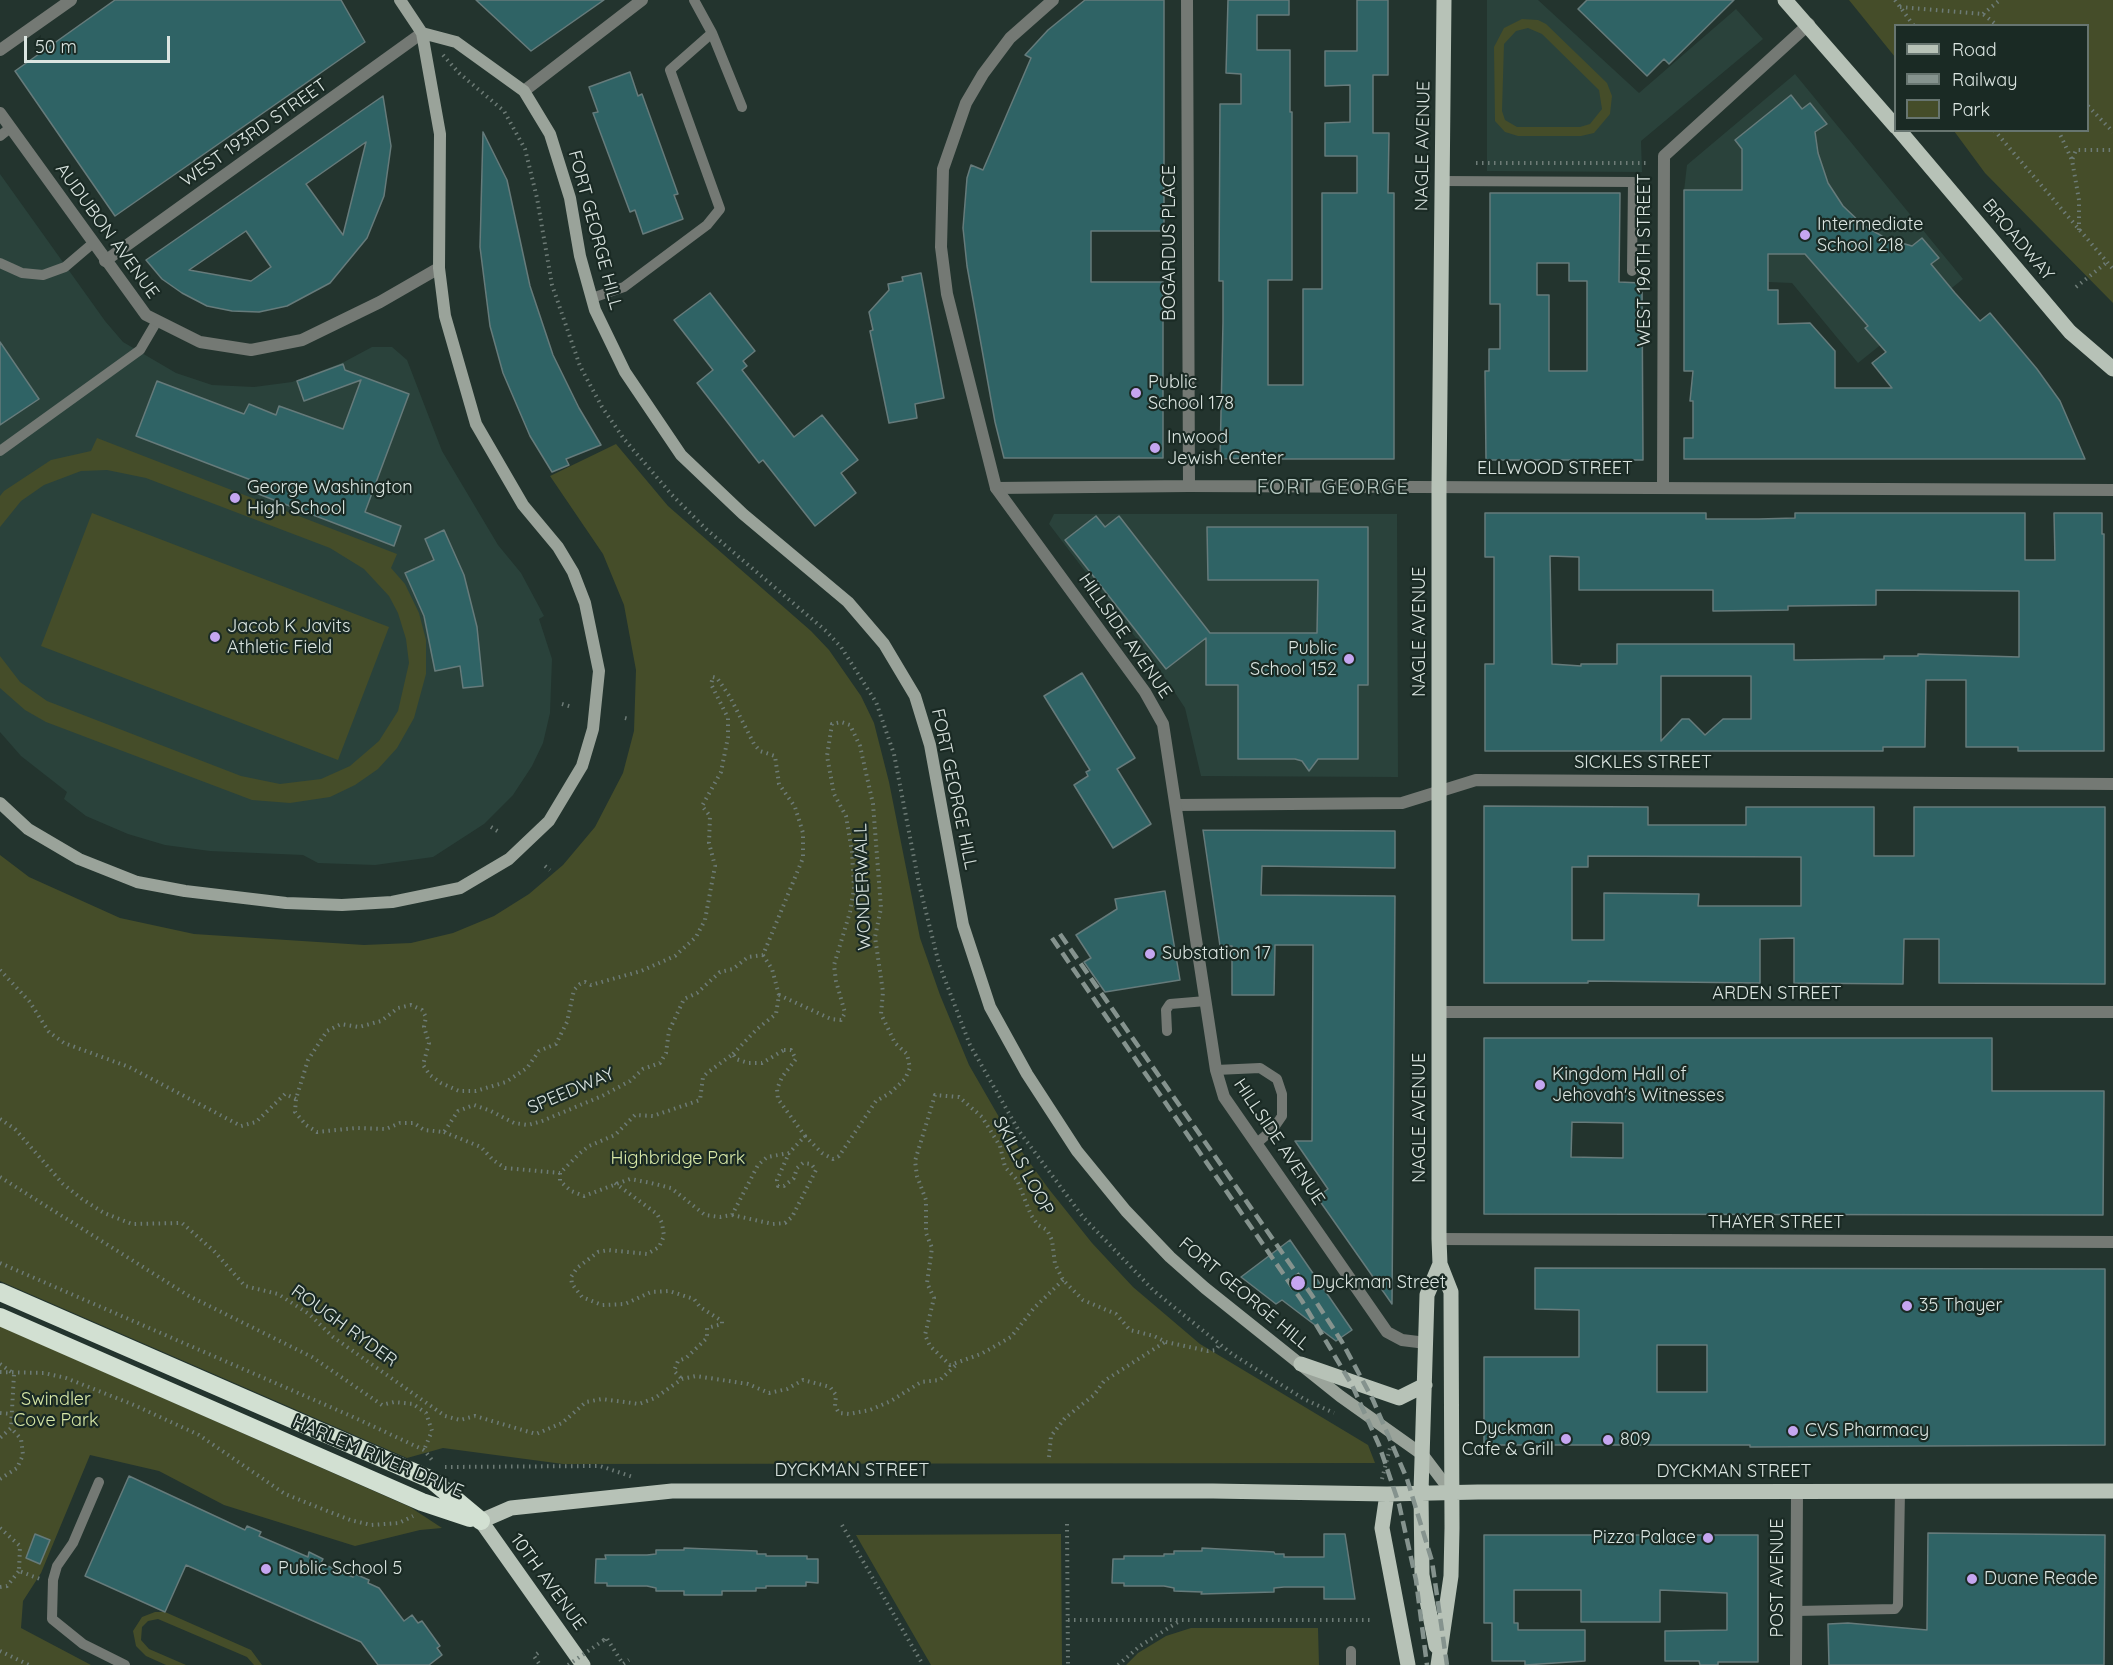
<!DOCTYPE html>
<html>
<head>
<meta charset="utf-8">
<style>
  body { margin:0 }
  #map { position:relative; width:2113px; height:1665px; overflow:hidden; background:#23342e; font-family:Quicksand,sans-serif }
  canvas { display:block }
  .legend { position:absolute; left:1894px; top:24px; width:195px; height:108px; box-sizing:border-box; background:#1a2a24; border:2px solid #677570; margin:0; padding:8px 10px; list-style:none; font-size:18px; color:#dbe5e1 }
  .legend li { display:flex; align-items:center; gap:12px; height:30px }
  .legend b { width:30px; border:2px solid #677570 }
  .scale { position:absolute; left:24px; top:36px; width:146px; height:27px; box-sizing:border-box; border:3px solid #dbe5e1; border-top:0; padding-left:8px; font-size:18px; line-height:21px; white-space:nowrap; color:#dbe5e1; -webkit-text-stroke:4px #1a2a24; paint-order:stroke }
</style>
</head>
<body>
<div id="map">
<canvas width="2113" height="1665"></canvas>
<ul class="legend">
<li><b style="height:8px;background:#b7c2b7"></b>Road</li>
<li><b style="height:8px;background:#85938e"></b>Railway</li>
<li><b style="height:16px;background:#454d29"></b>Park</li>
</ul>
<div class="scale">50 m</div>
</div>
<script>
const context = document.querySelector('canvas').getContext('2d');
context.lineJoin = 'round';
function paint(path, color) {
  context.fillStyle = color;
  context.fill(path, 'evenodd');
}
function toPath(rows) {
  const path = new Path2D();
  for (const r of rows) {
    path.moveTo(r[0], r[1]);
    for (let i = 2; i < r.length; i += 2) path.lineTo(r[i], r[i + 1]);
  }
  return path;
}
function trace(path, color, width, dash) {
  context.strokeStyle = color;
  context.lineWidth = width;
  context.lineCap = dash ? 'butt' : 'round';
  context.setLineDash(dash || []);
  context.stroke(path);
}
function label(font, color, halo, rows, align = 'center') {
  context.font = font + ' Quicksand,sans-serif';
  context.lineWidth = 4.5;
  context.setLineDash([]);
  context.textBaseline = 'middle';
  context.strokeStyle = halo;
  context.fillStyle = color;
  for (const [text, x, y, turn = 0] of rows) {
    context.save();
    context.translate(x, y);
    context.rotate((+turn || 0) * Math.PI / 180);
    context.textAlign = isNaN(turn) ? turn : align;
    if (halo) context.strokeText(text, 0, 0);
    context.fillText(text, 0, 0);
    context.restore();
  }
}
paint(toPath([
  [1487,0,1538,0,1639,93,1736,9,1763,39,1641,141,1642,172,1487,171],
  [1795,74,1963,279,1858,363,1792,283,1768,282,1684,191,1687,165],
  [0,174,105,321,123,342,176,373,212,385,254,387,292,382,344,362,372,347,392,347,407,360,442,451,498,545,521,573,544,616,539,619,552,659,550,713,543,743,532,766,513,795,484,824,433,857,375,865,318,863,303,855,210,851,165,845,128,834,86,816,64,799,67,792,21,756,0,732],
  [1054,514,1397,514,1398,777,1201,776,1185,708,1158,667,1049,524]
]), '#2a423b');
paint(toPath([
  [1849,0,2113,0,2113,303,1985,173,1954,131,2088,130,2088,26,1896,26,1895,57],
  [1522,19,1538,20,1546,24,1607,83,1612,96,1610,114,1594,133,1581,136,1518,136,1505,132,1495,121,1494,47,1504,28],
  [1528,28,1542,34,1599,90,1602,109,1590,124,1580,127,1517,127,1505,120,1502,111,1504,44,1516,31],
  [97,438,397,554,391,568,405,584,419,613,426,640,426,674,414,718,397,748,378,769,355,785,330,797,290,803,252,800,46,722,25,710,0,688,0,656,20,682,47,701,241,776,280,784,321,779,350,766,379,741,398,711,409,663,406,639,398,613,389,596,364,569,330,548,146,478,107,470,81,471,44,485,21,501,0,527,0,496,4,491,51,460,91,451],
  [616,444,668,506,811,631,829,650,861,696,874,723,889,782,920,938,940,995,969,1065,1007,1131,1048,1188,1092,1243,1133,1287,1200,1344,1368,1445,1375,1463,563,1464,443,1448,407,1458,0,1281,0,855,29,877,120,918,194,934,364,945,411,943,453,933,494,916,529,894,563,865,595,827,623,773,634,731,636,670,624,605,603,554,550,476],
  [92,513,389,627,338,760,41,646],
  [0,1326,410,1507,442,1528,420,1530,355,1546,224,1505,159,1471,90,1455,41,1573,23,1601,21,1628,91,1665,0,1665],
  [1061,1534,1062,1665,931,1665,856,1535],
  [155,1612,165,1612,251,1650,262,1665,254,1665,247,1657,158,1619,148,1621,142,1627,141,1640,149,1649,186,1665,166,1665,146,1656,136,1646,133,1631,142,1617],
  [1191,1628,1318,1628,1319,1665,1126,1665,1138,1653,1166,1636]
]), '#454d29');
const building = toPath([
  [115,0,341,0,365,42,115,216,15,71,115,0],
  [476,0,604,0,531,51,476,0],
  [1085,0,1164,0,1164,231,1091,231,1091,282,1163,282,1163,458,1004,458,995,422,967,266,963,228,967,178,971,165,983,170,1031,58,1025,55,1048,30,1085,0],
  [1228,0,1289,0,1289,15,1257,15,1257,50,1290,50,1290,112,1292,112,1292,280,1268,280,1268,385,1303,385,1303,289,1322,289,1322,193,1357,193,1357,156,1325,156,1325,123,1350,122,1350,85,1325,86,1325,51,1357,51,1357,0,1388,0,1388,75,1373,75,1373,133,1389,133,1388,193,1394,193,1394,459,1272,459,1263,450,1251,458,1220,459,1223,322,1223,281,1219,281,1220,104,1241,104,1241,74,1226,73,1228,0],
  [1587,0,1734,0,1669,64,1664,59,1647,76,1578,9,1587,0],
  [630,72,638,96,642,94,678,194,674,195,683,219,643,234,635,210,630,212,593,113,598,112,589,87,630,72],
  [1791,95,1802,109,1810,103,1827,124,1815,132,1818,153,1828,183,1843,206,1863,225,1887,239,1912,246,1922,238,1939,258,1931,264,1955,293,1980,321,1990,313,2037,369,2060,401,2085,459,1684,459,1684,438,1693,438,1693,401,1690,401,1693,371,1684,371,1684,190,1742,190,1742,149,1735,140,1791,95],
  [1768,254,1805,254,1868,326,1865,328,1886,352,1872,363,1892,388,1835,388,1835,351,1810,323,1778,324,1778,290,1768,290,1768,254],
  [383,96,391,146,384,196,367,238,330,283,287,306,259,312,232,311,207,306,182,293,162,279,146,260,383,96],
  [366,142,343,235,306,184,366,142],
  [246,231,271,267,251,281,189,270,246,231],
  [483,132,507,180,530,286,553,355,579,408,601,445,566,459,569,465,552,472,530,436,503,373,490,326,480,247,483,132],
  [1490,193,1620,193,1619,282,1642,283,1643,460,1486,460,1485,371,1489,371,1489,349,1500,349,1500,304,1490,304,1490,193],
  [1537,263,1569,263,1569,281,1587,281,1587,371,1549,371,1549,295,1537,295,1537,263],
  [921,273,944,398,915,404,917,418,889,423,870,331,873,330,869,312,889,290,888,284,903,281,902,277,921,273],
  [710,293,755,351,743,361,747,366,742,370,794,437,822,415,858,460,841,473,856,493,815,526,763,460,759,463,697,383,713,370,674,320,710,293],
  [0,342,39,399,0,425,0,342],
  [343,364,345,370,409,394,365,512,401,526,394,546,248,490,251,480,136,436,157,381,244,414,249,404,276,415,279,406,343,429,361,380,304,401,297,381,343,364],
  [1485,513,1706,513,1706,519,1759,519,1795,518,1795,513,2025,513,2025,560,2055,560,2054,513,2102,513,2102,534,2104,534,2104,751,2018,751,2018,747,1966,747,1966,680,1926,680,1925,747,1883,747,1883,751,1485,751,1485,664,1494,664,1494,557,1485,557,1485,513],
  [1550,556,1579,557,1579,590,1713,590,1713,611,1788,610,1788,606,1876,605,1876,590,2019,591,2019,657,1918,654,1918,656,1884,656,1884,659,1794,660,1794,644,1617,644,1617,664,1581,664,1581,666,1552,664,1550,556],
  [1661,676,1751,676,1751,719,1723,719,1705,735,1689,719,1682,719,1661,741,1661,676],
  [1096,516,1105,527,1119,516,1210,633,1317,633,1318,580,1208,580,1207,527,1368,527,1368,685,1358,685,1358,759,1318,759,1309,771,1302,761,1295,759,1238,759,1238,685,1206,685,1206,638,1166,669,1065,540,1096,516],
  [444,530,464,575,477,627,483,686,463,688,460,666,435,671,424,616,405,573,434,560,425,539,444,530],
  [1082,673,1135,758,1117,769,1151,824,1113,848,1074,785,1088,776,1086,772,1090,770,1044,696,1082,673],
  [1484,806,1648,807,1648,825,1746,825,1746,807,1874,807,1874,856,1914,856,1914,807,2105,807,2105,984,1939,983,1939,939,1904,939,1903,984,1794,983,1794,938,1760,939,1760,983,1588,981,1588,983,1484,983,1484,806],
  [1588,856,1801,857,1801,906,1698,906,1699,894,1604,893,1604,940,1572,940,1572,867,1588,867,1588,856],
  [1203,830,1395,831,1395,868,1262,866,1261,895,1395,896,1392,1304,1317,1197,1328,1189,1295,1141,1312,1141,1313,945,1275,945,1274,995,1232,995,1232,946,1220,946,1203,830],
  [1165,891,1180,980,1105,992,1084,962,1091,958,1076,935,1117,909,1115,899,1165,891],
  [1484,1038,1992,1038,1992,1091,2104,1091,2103,1215,1484,1214,1484,1038],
  [1572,1122,1623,1123,1623,1158,1571,1157,1572,1122],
  [1290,1240,1352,1330,1336,1341,1282,1300,1276,1304,1241,1277,1290,1240],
  [1535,1268,2105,1269,2105,1445,1750,1447,1750,1445,1484,1445,1484,1357,1579,1357,1579,1310,1535,1309,1535,1268],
  [1657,1345,1707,1345,1707,1392,1657,1392,1657,1345],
  [129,1476,245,1530,247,1526,261,1532,259,1536,308,1557,309,1552,323,1559,321,1563,353,1577,355,1574,369,1580,368,1583,379,1588,404,1621,412,1615,418,1623,422,1621,440,1646,437,1648,442,1655,429,1665,378,1665,361,1642,186,1565,165,1612,85,1576,129,1476],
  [1928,1533,2105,1535,2104,1665,1829,1665,1828,1624,1848,1623,1927,1630,1928,1533],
  [35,1534,50,1540,40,1564,26,1558,35,1534],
  [1324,1534,1345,1534,1355,1599,1324,1599,1324,1587,1284,1587,1274,1588,1274,1592,1201,1594,1202,1592,1174,1591,1174,1588,1164,1586,1124,1586,1124,1583,1112,1583,1113,1559,1124,1559,1124,1556,1164,1556,1164,1554,1174,1554,1174,1551,1202,1551,1202,1548,1274,1552,1275,1554,1284,1554,1284,1557,1324,1557,1324,1534],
  [1484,1535,1758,1535,1758,1662,1718,1662,1718,1665,1700,1665,1699,1661,1665,1661,1665,1631,1727,1630,1727,1593,1660,1590,1660,1622,1581,1622,1581,1590,1514,1590,1514,1623,1518,1623,1518,1630,1585,1630,1585,1661,1525,1665,1525,1661,1492,1661,1492,1623,1484,1623,1484,1535],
  [684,1548,757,1551,757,1554,766,1554,766,1556,807,1556,807,1559,818,1559,818,1583,806,1582,806,1586,766,1586,766,1588,756,1588,756,1591,722,1591,722,1595,684,1595,684,1591,656,1591,656,1588,647,1586,607,1586,607,1583,595,1583,596,1559,606,1559,605,1555,647,1555,656,1554,656,1550,684,1550,684,1548]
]);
paint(building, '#2f6365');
trace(building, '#667b7b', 1.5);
trace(toPath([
  [1895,0,1914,26],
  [1900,7,1983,14,1998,26],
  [1983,14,2000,0],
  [443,55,459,73,504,111,525,149,537,198,552,285,580,366,602,407,624,439,672,495,706,529,826,631,841,647,876,702,894,754,919,884,939,964,970,1045,1019,1131,1083,1217,1154,1291,1232,1354,1304,1399,1334,1413],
  [2088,106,2113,132],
  [1994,130,2113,269],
  [2058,130,2072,160],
  [1476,163,1647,163],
  [2079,230,2079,200,2072,160,2076,150,2113,150],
  [2076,287,2106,263],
  [713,677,717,678,730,697,754,744,760,751,775,756,779,784,795,807,803,833,803,858,763,955,748,957,733,969,720,972,697,993,684,999,669,1031,666,1053,660,1063,643,1069,630,1081,602,1096,542,1121,528,1125,514,1123,491,1111,474,1105,458,1111,444,1132,424,1130,414,1123,400,1123,386,1129,356,1128,317,1132,306,1125,295,1112,296,1099,308,1060,327,1031,341,1024,359,1027,381,1021,398,1008,411,1005,422,1010,426,1017,424,1027,429,1043,423,1065,430,1075,441,1083,459,1091,476,1091,506,1082,527,1068,539,1051,556,1044,567,1022,574,990,580,984,585,982,591,985,641,971,675,956,696,937,705,920,715,866,709,843,710,816,702,806,721,772,728,737,728,718,711,684,713,677],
  [562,704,572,707],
  [625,718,629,719],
  [491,827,499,832],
  [545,866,550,870],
  [763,955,772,969,779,995],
  [0,970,29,1001,49,1032,64,1043,129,1067,241,1126,256,1122,285,1094,296,1099],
  [784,1050,791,1050,796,1059,782,1077,777,1089,778,1099,805,1136,789,1153,767,1157,758,1165,732,1215,720,1217,705,1215,671,1188,651,1183,630,1179,584,1196,571,1191,560,1181,560,1173,579,1154,589,1146,615,1135,635,1115,653,1116,700,1100,703,1077,707,1073,733,1054,736,1059,748,1063,762,1063,784,1050],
  [733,1054,757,1029,776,1014,779,995,831,1019,841,1020,845,1013,836,981,834,965,850,912,854,889,852,852,846,816,834,794,827,756,832,724,841,722,850,725,860,746,873,804,881,908,875,937,883,992,881,1014,895,1043,907,1054,910,1068,905,1079,890,1093,876,1101,839,1156,833,1159,822,1153,805,1136],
  [0,1119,15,1129,63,1184,82,1199,104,1213,132,1224,182,1223,214,1251,245,1286,278,1294,309,1314,333,1337,445,1416,460,1420,475,1416,536,1434,562,1423,586,1402,602,1399,639,1404,655,1398,682,1379,696,1376,748,1384,769,1393,787,1389,803,1380,830,1387,836,1395,835,1406,839,1413,849,1414,870,1410,891,1401,921,1382,940,1380,957,1364],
  [444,1132,481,1147,493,1160,505,1168,560,1173],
  [0,1177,189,1296,312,1357,382,1405,394,1402,413,1404,426,1413,432,1431,424,1450],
  [615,1183,657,1214,662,1223,664,1236,659,1247,647,1254,608,1250,598,1252,577,1268,571,1277,572,1284,582,1297,602,1305,625,1304,651,1292,669,1291,694,1299,700,1307,722,1321,722,1324,707,1328,707,1338,686,1358,678,1361,674,1371,682,1379],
  [732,1215,773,1224,785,1223,792,1217,816,1170,811,1164,803,1163,797,1168,794,1178,784,1186,778,1186,777,1180,789,1153],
  [0,1263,351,1416,424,1450,432,1460],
  [1063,1280,1034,1308,1011,1337,981,1354,950,1365,930,1346,925,1335,934,1298,927,1283,932,1248,926,1233,926,1200,917,1176,915,1161,935,1095,959,1097,982,1117,1000,1146,1005,1167,1017,1180,1031,1215,1038,1225,1047,1230,1052,1240,1055,1264,1063,1280,1083,1300,1116,1314,1130,1330,1154,1336,1166,1342,1208,1351,1216,1350,1219,1345],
  [0,1364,14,1374,11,1428,0,1438],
  [0,1372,44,1373,66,1378,134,1405,199,1435,285,1494,350,1520,371,1525,399,1523,413,1516],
  [0,1413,12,1414],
  [1049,1457,1051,1436,1065,1418,1094,1395,1104,1381,1165,1342],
  [445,1467,600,1466,633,1477],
  [0,1479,17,1468,23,1455,21,1439,11,1428],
  [1382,1479,1390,1448],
  [1067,1524,1068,1665],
  [842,1525,923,1665],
  [0,1528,20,1546,19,1571,40,1579],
  [0,1587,7,1586,19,1571],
  [1068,1620,1373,1620],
  [604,1640,606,1637,623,1664,629,1660],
  [0,1651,29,1665],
  [538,1653,534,1656,540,1665],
  [1118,1665,1140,1646,1181,1620]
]), '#6d7b76', 4, [1.5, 4.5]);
trace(toPath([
  [694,0,712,33],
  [0,136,10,128],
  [1442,181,1633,182,1632,271],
  [0,263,22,273,43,275,65,267,92,244],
  [592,298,624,287,707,225,720,209,670,70,712,33,742,107],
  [0,451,140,350,157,321],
  [1167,1031,1166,1010,1170,1004,1206,1001],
  [1216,1070,1260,1068,1277,1079,1282,1094,1282,1116,1273,1129,1256,1144],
  [99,1482,73,1543,57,1566,53,1580,52,1619,83,1644,125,1665],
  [1796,1611,1895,1609,1898,1605,1900,1491],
  [1351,1651,1351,1665]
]), '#747974', 10);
trace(toPath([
  [1187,0,1189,486],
  [0,50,71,0],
  [105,261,422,33],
  [1663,487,1664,156,1809,24],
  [996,488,1189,486,2113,490],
  [1177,805,1402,803,1476,780,2113,784],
  [1441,1012,2113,1012],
  [1439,1239,2113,1242]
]), '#747974', 12);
trace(toPath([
  [1053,0,1010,38,983,74,966,103,943,169,941,247,947,294,996,488,1145,692,1163,724,1216,1070,1224,1097,1387,1332,1402,1340,1426,1343],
  [524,91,642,0],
  [0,113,146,315,200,342,251,350,302,340,380,302,439,268],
  [1796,1665,1797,1491]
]), '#747974', 12);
trace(toPath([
  [422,33,456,42,524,91,550,134,570,198,580,256,595,310,625,372,681,455,743,514,848,602,884,644,915,696,930,745,963,925,990,1007,1027,1074,1077,1151,1126,1211,1170,1257,1205,1288,1340,1396,1423,1455,1451,1492],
  [0,803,28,829,79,859,137,882,185,891,286,903,342,905,392,902,460,888,509,859,549,821,582,766,593,729,599,671,585,603,573,572,558,547,523,505,476,424,445,316,439,268,440,134,422,33,400,0]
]), '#9aa39a', 12);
trace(toPath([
  [1785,0,1896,127],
  [1899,130,2070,332,2113,369],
  [1301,1364,1399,1398,1425,1385],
  [1387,1494,1382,1528,1408,1665],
  [1436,1646,1422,1575,1421,1492,1427,1295,1440,1264],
  [583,1665,481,1521,511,1508,672,1491,1213,1491,1387,1494,1478,1492,2113,1491],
  [1438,1665,1451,1576,1452,1528,1451,1292,1440,1264,1439,1239,1439,487,1444,0]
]), '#b7c2b7', 15);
trace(toPath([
  [0,1292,432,1480,481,1521],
  [0,1317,422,1502,470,1518]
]), '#d2e0d2', 18);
trace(toPath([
  [1060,934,1311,1294,1342,1342,1373,1400,1407,1479,1432,1561,1447,1665],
  [1052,938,1302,1301,1352,1385,1379,1445,1399,1504,1416,1580,1427,1665]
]), '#85938e', 4.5, [12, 6]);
trace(toPath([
  [568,1665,604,1640]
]), '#6d7b76', 4, [1.5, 4.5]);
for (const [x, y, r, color] of [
  [1805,235,6,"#c5a6f0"],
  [1136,393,6,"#c5a6f0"],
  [1155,448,6,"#c5a6f0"],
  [235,498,6,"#c5a6f0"],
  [215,637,6,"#c5a6f0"],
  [1349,659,6,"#c5a6f0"],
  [1150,954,6,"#c5a6f0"],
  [1540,1085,6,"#c5a6f0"],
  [1298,1283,8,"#c5a6f0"],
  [1907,1306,6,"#c5a6f0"],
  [1793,1431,6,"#c5a6f0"],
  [1566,1439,6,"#c5a6f0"],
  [1608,1440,6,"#c5a6f0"],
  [1708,1538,6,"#c5a6f0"],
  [266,1569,6,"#c5a6f0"],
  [1972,1579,6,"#c5a6f0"]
]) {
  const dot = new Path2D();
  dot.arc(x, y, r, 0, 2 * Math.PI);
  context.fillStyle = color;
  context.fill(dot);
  trace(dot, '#1a2a24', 2);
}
label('18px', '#dbe5e1', '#1a2a24', [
  ["WEST 193RD STREET",254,133,-35],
  ["NAGLE AVENUE",1423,146,-89],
  ["FORT GEORGE HILL",595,230,75],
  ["AUDUBON AVENUE",107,231,54],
  ["BROADWAY",2018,240,50],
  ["BOGARDUS PLACE",1170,243,-90],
  ["WEST 196TH STREET",1645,260,-90],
  ["ELLWOOD STREET",1555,469],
  ["NAGLE AVENUE",1420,632,-90],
  ["HILLSIDE AVENUE",1125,636,55],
  ["SICKLES STREET",1643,763],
  ["FORT GEORGE HILL",954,789,78],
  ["WONDERWALL",863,887,-92],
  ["ARDEN STREET",1777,994],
  ["SPEEDWAY",571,1091,-23],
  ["NAGLE AVENUE",1420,1118,-90],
  ["HILLSIDE AVENUE",1279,1142,56],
  ["SKILLS LOOP",1023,1166,62],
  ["THAYER STREET",1776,1223],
  ["FORT GEORGE HILL",1244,1294,40],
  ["ROUGH RYDER",344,1326,36],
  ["HARLEM RIVER DRIVE",378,1457,23],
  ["DYCKMAN STREET",852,1471],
  ["DYCKMAN STREET",1734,1472],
  ["POST AVENUE",1778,1578,-90],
  ["10TH AVENUE",548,1582,54]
]);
label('18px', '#dbe5e1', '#1a2a24', [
  ["Intermediate",1817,225],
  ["School 218",1817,246],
  ["Public",1148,383],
  ["School 178",1148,404],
  ["Inwood",1167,438],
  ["Jewish Center",1167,459],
  ["George Washington",247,488],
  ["High School",247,509],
  ["Jacob K Javits",227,627],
  ["Athletic Field",227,648],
  ["Public",1337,649,"right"],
  ["School 152",1337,670,"right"],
  ["Substation 17",1162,954],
  ["Kingdom Hall of",1552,1075],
  ["Jehovah's Witnesses",1552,1096],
  ["Dyckman Street",1312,1283],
  ["35 Thayer",1919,1306],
  ["Dyckman",1554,1429,"right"],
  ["Cafe & Grill",1554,1450,"right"],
  ["CVS Pharmacy",1805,1431],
  ["809",1620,1440],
  ["Pizza Palace",1696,1538,"right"],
  ["Public School 5",278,1569],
  ["Duane Reade",1984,1579]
], 'left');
label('18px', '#d8e8a7', '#1a2a24', [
  ["Highbridge Park",678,1159],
  ["Swindler",56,1400],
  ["Cove Park",56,1421]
]);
context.letterSpacing = '1.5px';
label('20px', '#b8cbc4', '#1a2a24', [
  ["FORT GEORGE",1333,488]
]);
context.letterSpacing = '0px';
</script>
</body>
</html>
